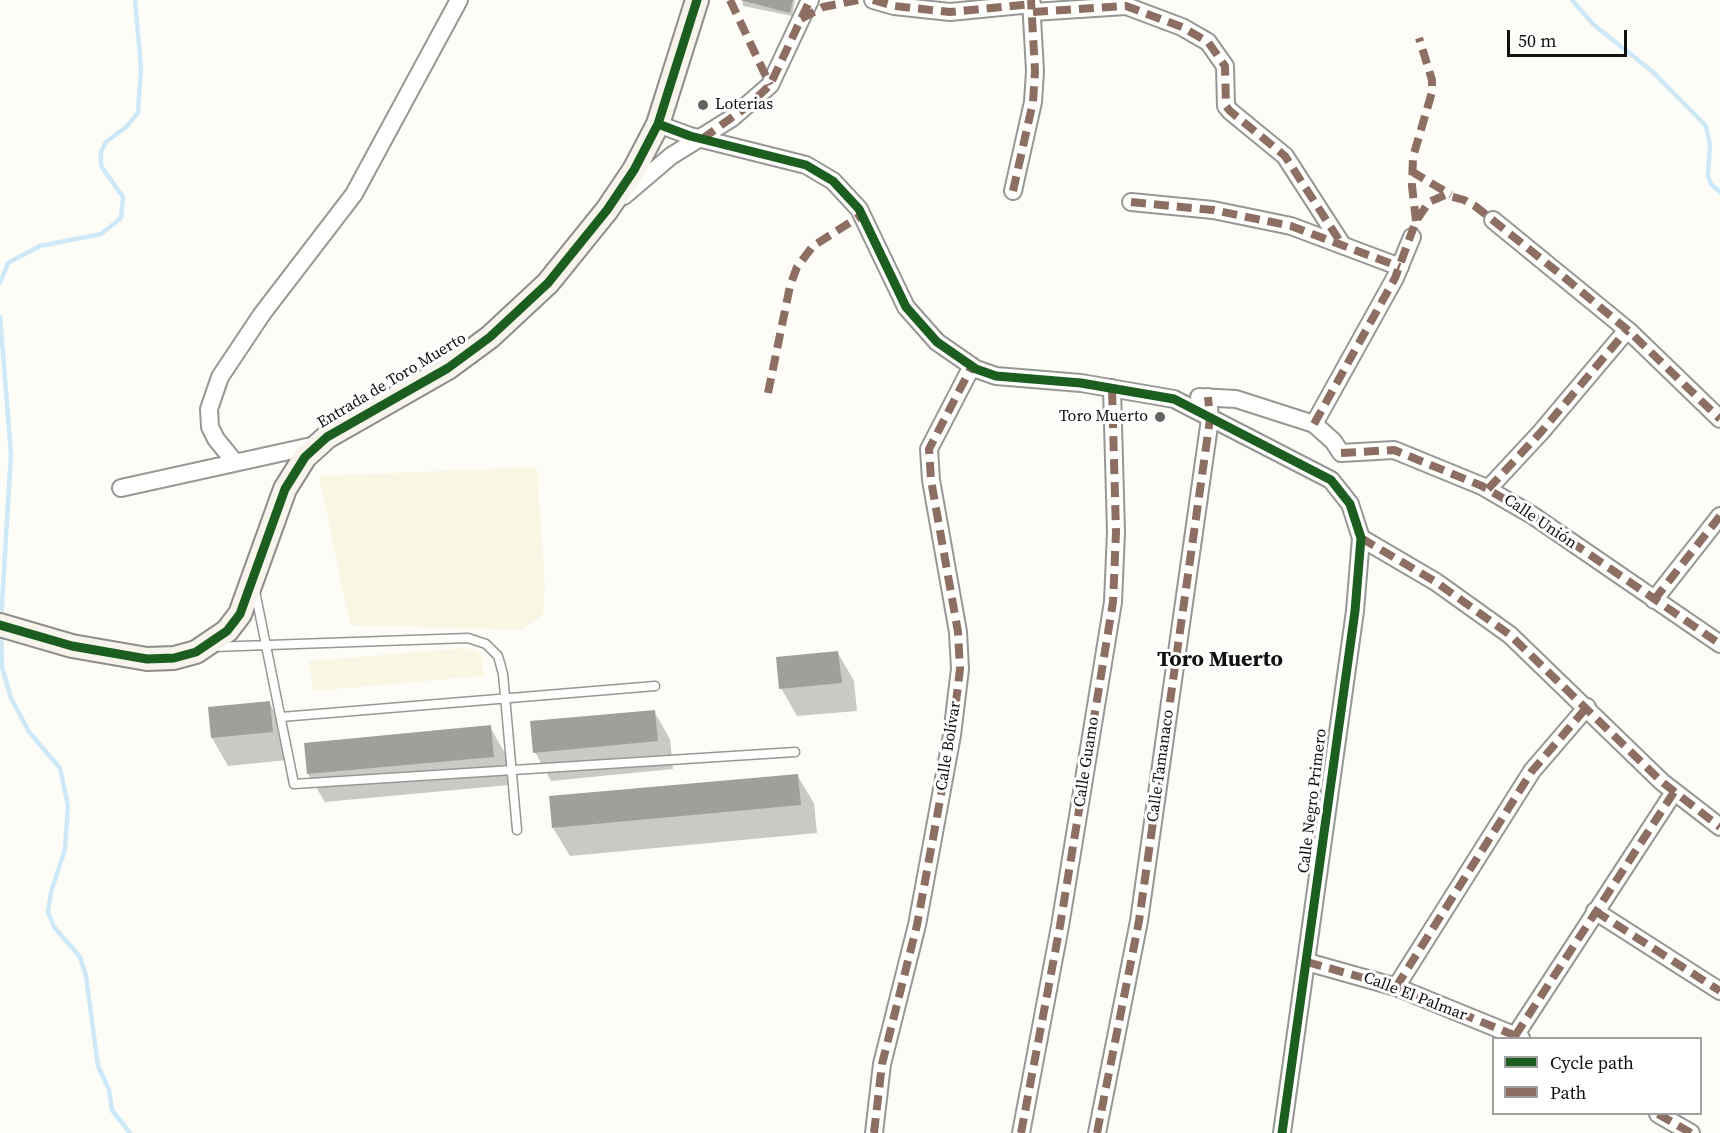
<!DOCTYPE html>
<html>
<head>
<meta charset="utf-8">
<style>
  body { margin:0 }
  #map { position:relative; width:1720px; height:1133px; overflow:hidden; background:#fdfcf7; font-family:"Source Serif 4",serif }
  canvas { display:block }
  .legend { position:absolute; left:1492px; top:1037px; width:210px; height:78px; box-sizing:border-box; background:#fff; border:2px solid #a0a0a0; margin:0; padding:8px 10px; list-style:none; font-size:18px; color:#111 }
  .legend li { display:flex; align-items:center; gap:12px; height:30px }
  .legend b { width:30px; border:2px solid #a0a0a0 }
  .scale { position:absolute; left:1507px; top:30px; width:120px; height:27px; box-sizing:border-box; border:3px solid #111; border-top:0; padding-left:8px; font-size:18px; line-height:21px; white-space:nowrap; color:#111; -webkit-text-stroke:4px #fff; paint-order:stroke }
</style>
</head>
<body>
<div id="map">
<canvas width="1720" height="1133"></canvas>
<ul class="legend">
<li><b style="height:8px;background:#1b5e20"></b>Cycle path</li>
<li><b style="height:8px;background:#8d6e63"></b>Path</li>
</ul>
<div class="scale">50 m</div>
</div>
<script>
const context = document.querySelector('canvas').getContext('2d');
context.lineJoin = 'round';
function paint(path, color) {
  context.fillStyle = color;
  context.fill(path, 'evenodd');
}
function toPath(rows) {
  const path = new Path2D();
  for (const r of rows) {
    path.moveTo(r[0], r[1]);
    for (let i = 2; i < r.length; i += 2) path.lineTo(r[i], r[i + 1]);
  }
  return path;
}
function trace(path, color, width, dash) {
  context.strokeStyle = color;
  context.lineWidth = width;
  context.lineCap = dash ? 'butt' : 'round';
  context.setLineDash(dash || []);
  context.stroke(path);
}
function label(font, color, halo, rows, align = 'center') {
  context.font = font + ' "Source Serif 4",serif';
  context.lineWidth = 6;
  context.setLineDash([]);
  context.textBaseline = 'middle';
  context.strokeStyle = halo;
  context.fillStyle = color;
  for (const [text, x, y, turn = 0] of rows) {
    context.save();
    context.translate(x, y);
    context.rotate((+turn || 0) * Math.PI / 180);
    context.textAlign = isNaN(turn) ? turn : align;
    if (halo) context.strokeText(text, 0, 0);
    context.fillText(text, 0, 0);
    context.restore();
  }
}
paint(toPath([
  [537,467,545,587,543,615,521,630,350,625,319,476],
  [465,648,478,652,482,658,484,676,313,691,309,661]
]), '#f9f7e4');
paint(toPath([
  [742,0,795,0,792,16,743,6],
  [838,653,854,681,857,711,797,716,781,688],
  [269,702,285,731,288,760,228,766,212,738],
  [654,711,670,739,673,769,551,781,535,752],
  [490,727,506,755,509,785,325,802,308,774],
  [797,775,814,803,817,833,570,856,553,828]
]), '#0003');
trace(toPath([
  [1572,0,1594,25,1653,72,1706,126,1710,145,1708,176,1711,184,1720,192],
  [0,283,8,263,21,256,40,246,101,234,121,218,123,197,101,166,101,152,106,142,126,127,138,113,141,67,135,0],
  [0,317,11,454,1,620],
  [1,632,2,667,11,698,29,732,60,768,68,806,65,849,51,892,48,912,54,927,80,957,86,976,98,1066,109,1090,112,1110,130,1133]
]), '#cde8f7', 4.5);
paint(toPath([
  [740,0,793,0,790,13],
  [838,651,842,683,779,689,776,657],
  [270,701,273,732,211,738,208,707],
  [655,710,658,741,533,753,530,721],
  [491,725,494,757,307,774,304,743],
  [798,774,801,805,552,828,549,796]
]), '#a19f9c');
const lane = toPath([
  [255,591,294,784,795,752],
  [212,647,468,638,486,644,498,656,503,674,517,830],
  [281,717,655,686]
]);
const street = toPath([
  [873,0,894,6,950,12,1032,4],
  [1033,12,1126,6,1182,27,1208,42,1225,66,1226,106,1230,111,1285,156,1341,243],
  [658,124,690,136,806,165,833,181,859,209,906,307,937,342,976,369,996,376,1081,383,1174,399,1331,480,1350,504,1361,538,1355,611,1282,1133],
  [1013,191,1033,102,1035,71,1031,0],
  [624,196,671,156,732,118,770,85,810,0],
  [1131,202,1213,210,1291,226,1400,267],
  [1493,220,1630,332,1720,419],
  [1199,397,1236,399,1314,424,1333,441,1341,453],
  [1314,424,1395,278,1412,237],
  [1341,453,1394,450,1482,486,1532,515,1720,644],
  [234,461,216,439,210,427,209,409,220,377,262,314,354,194,459,0],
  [121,488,316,445],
  [1488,489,1541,432,1627,330],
  [1361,538,1436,582,1510,635,1662,782,1720,827],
  [1654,600,1720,516],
  [1595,911,1720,991],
  [1307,962,1396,987,1521,1038],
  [1396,987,1532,771,1587,707],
  [1515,1036,1674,792],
  [1658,1114,1691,1133],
  [874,1133,882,1064,917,925,952,735,960,669,958,632,931,480,929,449,972,366],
  [1021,1133,1060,926,1113,602,1116,532,1112,388],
  [1097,1133,1139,921,1210,419,1208,397]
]);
const secondary = toPath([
  [0,625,72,646,147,659,174,658,196,652,227,631,240,614,285,489,305,457,327,437,448,368,490,337,548,283,607,210,634,170,658,124,697,0]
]);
trace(lane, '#979795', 11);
trace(street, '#979795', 20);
trace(secondary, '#8e8d8b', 26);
trace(lane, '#fffffe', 8);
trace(street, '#fffffe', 16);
trace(secondary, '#f6f4eb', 22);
trace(toPath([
  [730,0,770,85],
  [873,0,894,6,950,12,1032,4],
  [1033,12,1126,6,1182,27,1208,42,1225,66,1226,106,1230,111,1285,156,1341,243],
  [801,19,823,7,858,0],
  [702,139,748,106,770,85,810,0],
  [1411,171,1451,195],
  [1013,191,1033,102,1035,71,1031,0],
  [1131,202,1213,210,1291,226,1400,267],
  [1416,221,1412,186,1413,157,1432,92,1432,80,1419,38],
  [768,393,790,286,797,267,813,246,862,215],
  [1314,424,1395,278,1416,221,1429,202,1445,195,1464,200,1475,206,1559,273,1630,332,1720,419],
  [1341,453,1394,450,1482,486,1532,515,1720,644],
  [1488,489,1541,432,1627,330],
  [1361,538,1436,582,1510,635,1662,782,1720,827],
  [1654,600,1720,516],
  [1595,911,1720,991],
  [1307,962,1396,987,1521,1038],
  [1396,987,1532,771,1587,707],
  [1515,1036,1674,792],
  [1658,1114,1691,1133],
  [874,1133,882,1064,917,925,952,735,960,669,958,632,931,480,929,449,972,366],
  [1021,1133,1060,926,1113,602,1116,532,1112,388],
  [1097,1133,1139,921,1210,419,1208,397]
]), '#8d6e63', 8, [15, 8]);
trace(toPath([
  [658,124,690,136,806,165,833,181,859,209,906,307,937,342,976,369,996,376,1081,383,1174,399,1331,480,1350,504,1361,538,1355,611,1282,1133],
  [0,625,72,646,147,659,174,658,196,652,227,631,240,614,285,489,305,457,327,437,448,368,490,337,548,283,607,210,634,170,658,124,697,0]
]), '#1b5e20', 9);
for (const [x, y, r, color] of [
  [703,105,6,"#646362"],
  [1160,417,6,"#646362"]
]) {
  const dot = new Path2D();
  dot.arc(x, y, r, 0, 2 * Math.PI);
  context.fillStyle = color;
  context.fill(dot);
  trace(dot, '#fff', 2);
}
label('16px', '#111', '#fff', [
  ["Loterias",715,105],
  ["Toro Muerto",1148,417,"right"]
], 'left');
label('16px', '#111', '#fff', [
  ["Entrada de Toro Muerto",392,381,-31],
  ["Calle Unión",1540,522,34],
  ["Calle Bolívar",949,746,-81],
  ["Calle Guamo",1087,762,-81],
  ["Calle Tamanaco",1161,766,-82],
  ["Calle Negro Primero",1313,801,-83],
  ["Calle El Palmar",1415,997,21]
]);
label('bold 22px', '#111', '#fff', [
  ["Toro Muerto",1220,660]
]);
</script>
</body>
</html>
